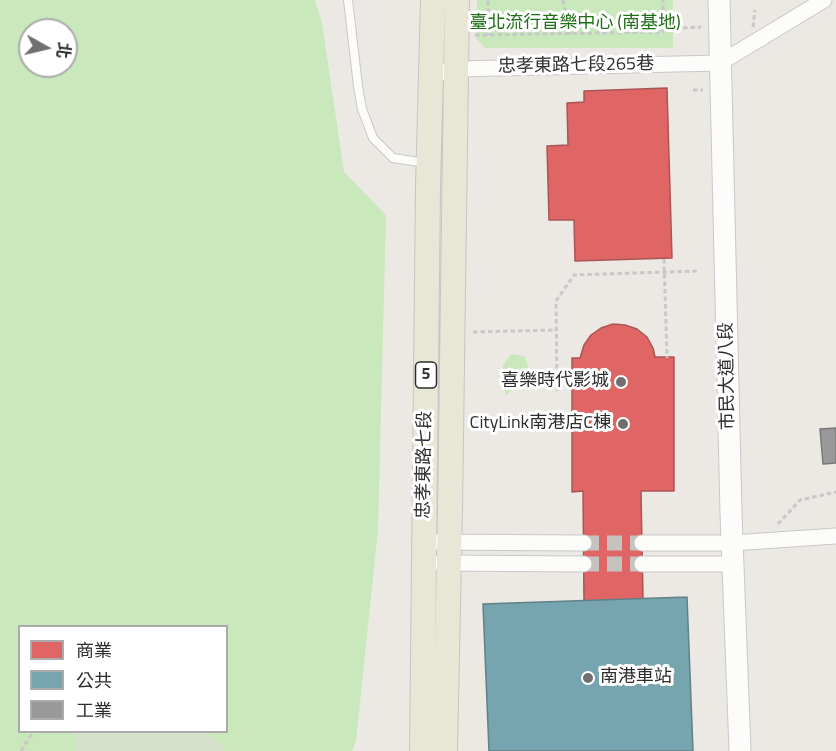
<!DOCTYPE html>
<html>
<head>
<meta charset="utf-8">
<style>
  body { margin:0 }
  #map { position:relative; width:836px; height:751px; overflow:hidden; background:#ece9e4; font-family:"Titillium Web","Noto Sans TC",sans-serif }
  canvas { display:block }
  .legend { position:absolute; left:18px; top:625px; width:210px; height:108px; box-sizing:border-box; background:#fff; border:2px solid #ababab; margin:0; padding:8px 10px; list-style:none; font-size:18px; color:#2d2d2d }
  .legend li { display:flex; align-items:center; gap:12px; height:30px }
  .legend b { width:30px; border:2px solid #ababab }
  .north { position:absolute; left:18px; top:18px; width:60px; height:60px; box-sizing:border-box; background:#fff; border:2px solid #ababab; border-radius:50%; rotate:98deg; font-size:16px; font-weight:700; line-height:24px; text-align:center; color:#2d2d2d }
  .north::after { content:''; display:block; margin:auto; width:21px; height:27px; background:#706f6d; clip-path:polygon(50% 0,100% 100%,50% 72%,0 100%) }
</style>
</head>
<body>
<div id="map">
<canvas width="836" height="751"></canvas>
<ul class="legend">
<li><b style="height:16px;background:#e06666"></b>商業</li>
<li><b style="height:16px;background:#76a5af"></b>公共</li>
<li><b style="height:16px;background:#999"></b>工業</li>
</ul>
<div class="north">北</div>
</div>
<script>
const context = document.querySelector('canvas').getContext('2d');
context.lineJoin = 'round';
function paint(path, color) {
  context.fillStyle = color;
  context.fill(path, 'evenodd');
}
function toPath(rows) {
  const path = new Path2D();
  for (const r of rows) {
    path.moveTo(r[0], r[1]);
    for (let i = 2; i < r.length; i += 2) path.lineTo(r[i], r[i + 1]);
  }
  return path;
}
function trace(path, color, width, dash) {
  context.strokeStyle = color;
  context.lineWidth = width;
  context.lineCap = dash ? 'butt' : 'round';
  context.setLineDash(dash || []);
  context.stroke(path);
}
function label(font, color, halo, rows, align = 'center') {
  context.font = font + ' "Titillium Web","Noto Sans TC",sans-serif';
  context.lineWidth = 6;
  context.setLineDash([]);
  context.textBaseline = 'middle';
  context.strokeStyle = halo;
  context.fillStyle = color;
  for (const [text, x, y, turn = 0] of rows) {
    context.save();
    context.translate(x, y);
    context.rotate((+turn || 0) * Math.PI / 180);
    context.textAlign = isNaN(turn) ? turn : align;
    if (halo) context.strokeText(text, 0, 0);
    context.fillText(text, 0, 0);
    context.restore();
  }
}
paint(toPath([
  [0,0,315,0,322,23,344,172,386,215,378,530,356,741,352,751,0,751],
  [30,30,66,30,66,66,30,66],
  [20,626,226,626,226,732,20,732],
  [477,0,673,0,673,48,485,48,476,38],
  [511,354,524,356,529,368,526,376,507,395,505,393,503,365]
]), '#c9e8bc');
paint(toPath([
  [76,732,207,732,227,751,75,751]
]), '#d5e1cb');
const shops = toPath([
  [667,88,672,258,575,261,574,220,549,220,547,146,568,145,567,103,584,102,584,91,667,88],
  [613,324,625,325,637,329,647,337,653,348,655,357,674,357,674,491,641,491,643,599,584,601,583,491,572,492,572,358,580,358,584,345,591,335,601,328,613,324]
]);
paint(shops, '#e06666');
trace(shops, '#a55', 1.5);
const public = toPath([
  [687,597,693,751,489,751,483,604,687,597]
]);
paint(public, '#76a5af');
trace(public, '#608188', 1.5);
const industry = toPath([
  [836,428,836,463,823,464,820,429,836,428]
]);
paint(industry, '#999');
trace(industry, '#797979', 1.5);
trace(toPath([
  [584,543,642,543],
  [584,564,642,564]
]), '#c6c3bf', 15, [15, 8]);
const lane = toPath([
  [348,0,358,86,362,109,373,138,393,158,426,163]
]);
const street = toPath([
  [432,75,456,69,720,63,824,0],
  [423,542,584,543],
  [642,543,732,543,836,536],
  [440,563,584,564],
  [642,564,733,564]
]);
const secondary = toPath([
  [719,0,731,513,740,751]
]);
const primary = toPath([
  [422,751,428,185,433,0],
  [445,751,450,511,457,0]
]);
trace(lane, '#c9c8c8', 10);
trace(street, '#c9c8c8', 17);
trace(secondary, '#c9c8c8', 23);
trace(primary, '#c6c5c3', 26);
trace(toPath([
  [563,0,571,35],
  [753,27,755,10],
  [683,28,701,27],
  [475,35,663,32,663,0],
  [488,35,488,0],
  [693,90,703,90],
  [473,332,556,330],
  [557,391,556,301,574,275,697,271],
  [778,524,800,500,836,492],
  [21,751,33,732]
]), '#c8c8c8', 3, [4.5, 3]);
trace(lane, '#fcfcfb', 8);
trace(street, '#fcfcfb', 15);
trace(secondary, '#fcfcfb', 21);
trace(primary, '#e8e6d5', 24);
trace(toPath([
  [664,259,667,358]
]), '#c8c8c8', 3, [4.5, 3]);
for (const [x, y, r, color] of [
  [621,382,6,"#706f6d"],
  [623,424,6,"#706f6d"],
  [588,678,6,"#706f6d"]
]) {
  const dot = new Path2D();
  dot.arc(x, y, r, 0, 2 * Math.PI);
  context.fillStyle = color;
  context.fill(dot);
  trace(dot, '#fff', 2);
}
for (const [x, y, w] of [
  [426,375,21]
]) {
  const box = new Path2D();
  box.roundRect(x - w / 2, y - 13, w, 26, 4.5);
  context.fillStyle = '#fff';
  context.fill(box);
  trace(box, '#2d2d2d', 1.5);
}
label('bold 16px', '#2d2d2d', null, [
  ["5",426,375]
]);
label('18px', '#206f18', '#fff', [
  ["臺北流行音樂中心 (南基地)",575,24]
]);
label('18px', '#2d2d2d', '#fff', [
  ["忠孝東路七段265巷",576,66,-1],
  ["市民大道八段",728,376,-91],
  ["忠孝東路七段",425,465,-89]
]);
label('18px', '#2d2d2d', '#fff', [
  ["喜樂時代影城",609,382],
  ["CityLink南港店C棟",611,424],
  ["南港車站",600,678,"left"]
], 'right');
</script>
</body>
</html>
